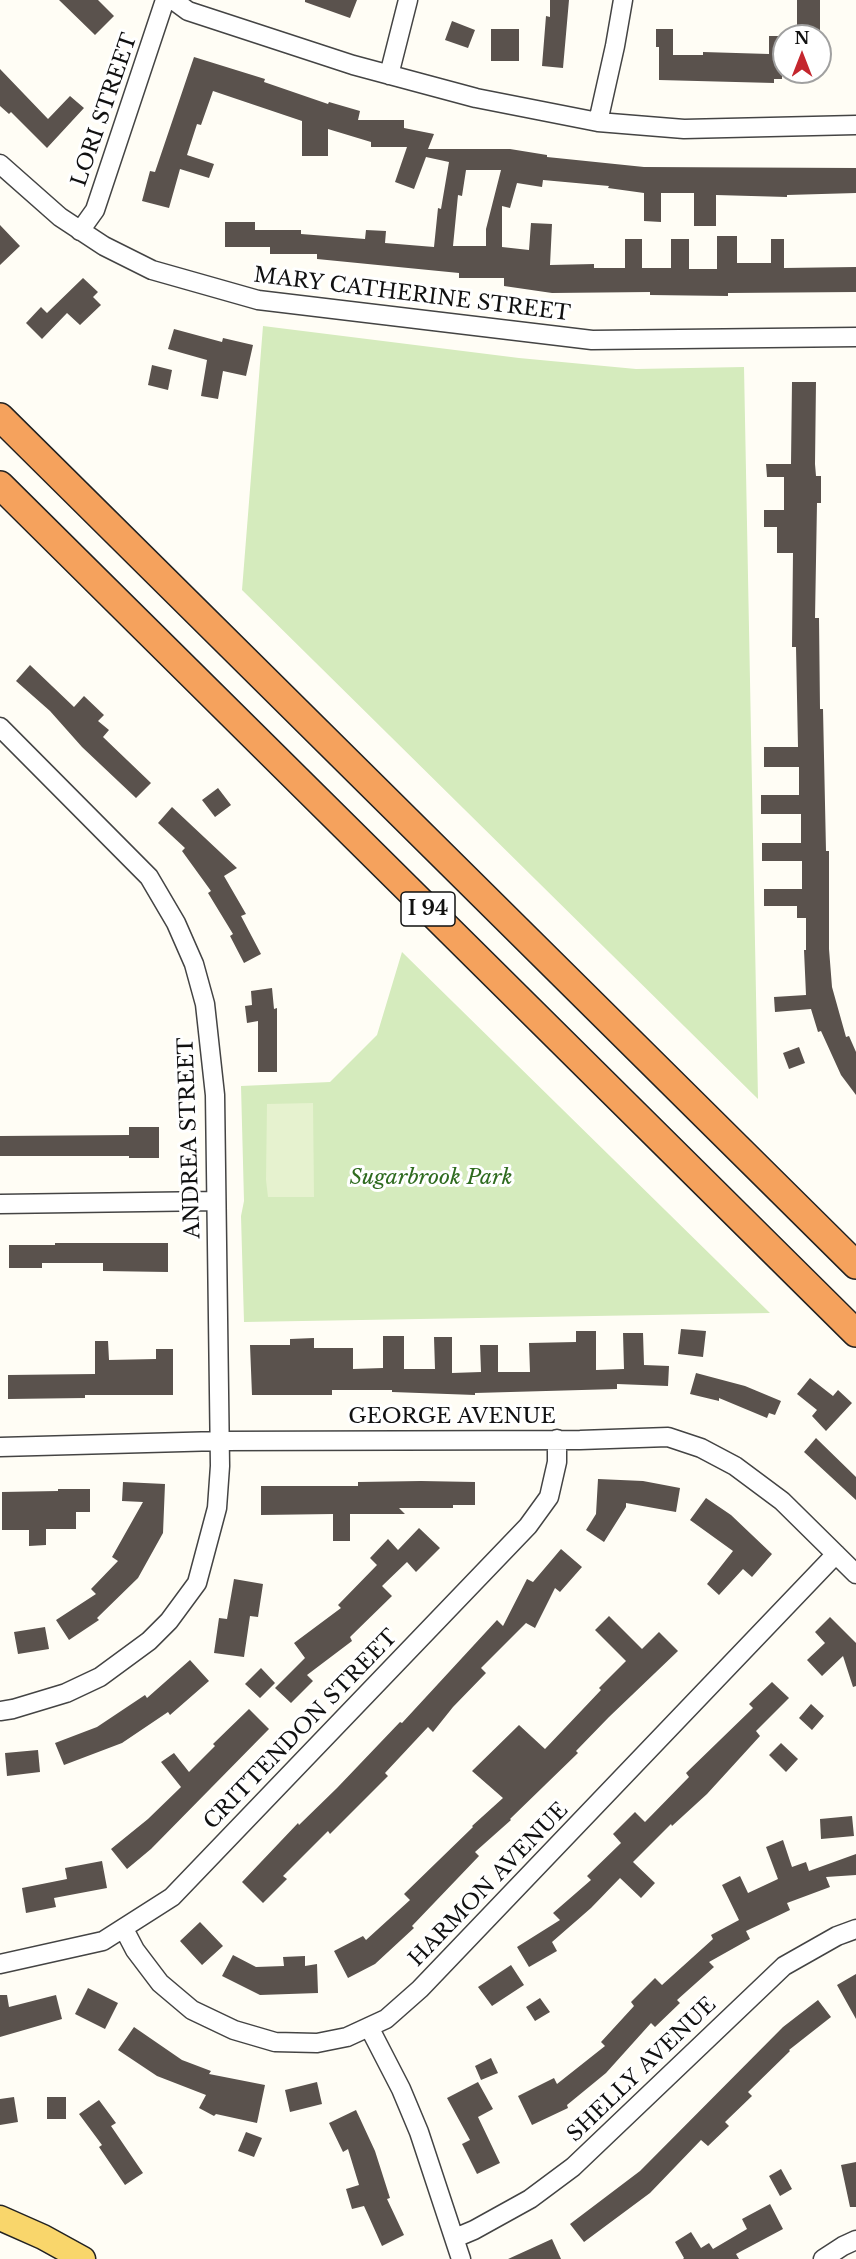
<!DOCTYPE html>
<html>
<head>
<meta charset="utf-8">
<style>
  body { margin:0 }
  #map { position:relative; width:856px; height:2259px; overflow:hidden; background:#fffdf5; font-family:"Libre Baskerville",serif }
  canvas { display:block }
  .north { position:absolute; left:772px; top:24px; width:60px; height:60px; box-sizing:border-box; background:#fff; border:2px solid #a0a0a0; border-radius:50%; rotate:0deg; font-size:16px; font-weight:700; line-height:24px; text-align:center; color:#111 }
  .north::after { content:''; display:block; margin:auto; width:21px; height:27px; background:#c4262e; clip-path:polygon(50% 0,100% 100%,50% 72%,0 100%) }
</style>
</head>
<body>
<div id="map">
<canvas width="856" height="2259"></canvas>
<div class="north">N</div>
</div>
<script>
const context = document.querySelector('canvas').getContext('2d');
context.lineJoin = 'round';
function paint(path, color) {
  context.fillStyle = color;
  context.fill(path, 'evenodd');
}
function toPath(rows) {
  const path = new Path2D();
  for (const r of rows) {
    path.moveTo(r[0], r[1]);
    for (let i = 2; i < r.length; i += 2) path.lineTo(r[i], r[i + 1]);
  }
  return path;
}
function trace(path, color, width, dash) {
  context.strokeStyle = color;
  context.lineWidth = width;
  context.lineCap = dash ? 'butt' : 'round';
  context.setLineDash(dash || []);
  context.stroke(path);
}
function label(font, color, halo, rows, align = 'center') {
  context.font = font + ' "Libre Baskerville",serif';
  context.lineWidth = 6;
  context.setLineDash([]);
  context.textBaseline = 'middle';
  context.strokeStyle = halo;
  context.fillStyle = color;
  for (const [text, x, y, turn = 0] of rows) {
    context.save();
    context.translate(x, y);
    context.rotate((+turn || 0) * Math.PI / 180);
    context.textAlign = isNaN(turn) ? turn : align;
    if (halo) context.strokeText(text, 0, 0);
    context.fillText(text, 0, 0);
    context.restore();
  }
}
paint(toPath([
  [263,326,519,358,636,369,744,367,758,1099,242,590],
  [402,952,770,1313,244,1322,241,1216,244,1201,241,1086,330,1082,377,1035]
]), '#d5ebbd');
paint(toPath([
  [313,1103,314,1197,268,1197,266,1180,267,1104]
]), '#e6f2cf');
paint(toPath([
  [59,0,98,0,114,16,95,35],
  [305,0,357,0,350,18,305,2],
  [550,0,569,0,563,68,542,66,546,16,550,17],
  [797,0,820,0,820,36,797,36],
  [452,21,475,30,468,48,445,40],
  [491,29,519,29,519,61,491,61],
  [656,29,673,29,673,55,703,55,703,52,769,54,769,36,783,36,782,79,774,79,774,83,659,80,659,47,656,47],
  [194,57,265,79,264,82,328,104,329,102,360,111,358,120,404,120,404,128,434,134,428,149,510,149,547,155,547,157,644,167,856,168,856,193,787,195,787,197,716,195,716,226,694,226,694,193,661,193,661,222,644,221,644,193,608,188,609,186,543,180,542,187,517,183,510,208,502,206,502,247,529,250,531,223,552,224,550,265,594,264,594,268,625,268,625,239,642,239,642,268,671,268,671,239,689,239,689,269,717,269,717,236,737,236,737,263,771,263,771,239,784,239,784,268,856,267,856,292,728,293,728,296,650,295,650,292,552,293,504,286,504,278,459,278,459,273,317,259,317,254,270,254,270,247,225,247,225,222,255,222,255,230,301,230,301,234,365,239,366,230,386,231,385,243,434,247,438,208,441,209,449,162,426,157,414,189,395,182,407,147,371,147,371,142,328,129,328,156,302,156,302,121,213,91,201,125,197,124,187,155,214,164,209,178,180,169,169,208,142,201,150,171,155,172],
  [466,170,501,170,486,229,486,246,453,246,458,195,462,196],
  [0,69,48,119,70,96,84,108,47,148,11,112,9,114,0,106],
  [0,225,20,246,0,265],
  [83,278,98,292,93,297,101,305,80,325,67,313,42,339,26,323,41,307,47,313],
  [174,329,222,342,223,338,253,345,246,376,223,371,218,399,201,396,207,360,168,349],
  [152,365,172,370,168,390,148,385],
  [792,382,816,382,815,464,816,476,821,476,821,503,817,503,815,618,819,618,820,709,823,709,826,851,829,851,829,949,832,987,846,1037,849,1036,856,1052,856,1095,841,1075,821,1031,818,1032,811,1009,775,1012,774,997,806,995,804,950,806,950,806,918,797,918,797,906,764,906,764,889,802,889,802,861,762,861,762,843,801,843,801,814,761,814,761,795,799,795,799,767,764,767,764,747,798,747,796,647,792,647,793,553,777,553,777,527,764,527,764,510,784,510,784,477,767,477,766,464,791,464],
  [30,665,74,707,84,696,104,715,98,721,109,730,103,737,151,783,136,798,82,747,50,711,16,681],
  [218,788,231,805,215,817,202,800],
  [172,807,237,868,224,876,246,914,241,916,261,954,244,963,230,936,233,934,208,893,211,891,182,851,185,848,158,823],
  [272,988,274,1009,277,1008,277,1072,258,1072,258,1021,247,1023,245,1006,252,1005,251,991],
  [799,1047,805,1063,789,1069,783,1053],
  [129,1127,159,1127,159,1158,129,1158,129,1156,0,1156,0,1136,129,1135],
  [55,1243,168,1243,168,1272,103,1271,103,1263,42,1263,42,1268,9,1268,9,1245,55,1245],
  [681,1329,706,1331,703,1357,678,1354],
  [576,1331,596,1331,596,1370,624,1369,623,1333,643,1333,644,1365,669,1366,668,1386,617,1384,617,1389,475,1393,475,1395,392,1392,392,1390,332,1390,332,1395,252,1395,250,1345,290,1345,290,1339,314,1338,314,1348,353,1348,353,1369,383,1368,383,1336,404,1336,404,1369,435,1369,434,1337,452,1337,452,1373,481,1372,480,1345,498,1345,498,1372,530,1372,529,1343,576,1342],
  [95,1341,108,1341,109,1360,156,1359,156,1349,173,1349,173,1395,85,1395,85,1398,8,1399,8,1375,95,1374],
  [696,1373,745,1386,781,1401,775,1415,769,1413,767,1418,719,1398,719,1401,690,1394],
  [810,1378,833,1396,838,1390,852,1403,826,1431,812,1416,817,1410,797,1394],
  [816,1438,856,1477,856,1500,804,1452],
  [598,1479,643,1481,680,1488,676,1512,626,1503,626,1507,604,1542,586,1530,596,1514],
  [421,1481,475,1482,475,1505,453,1505,453,1508,399,1508,405,1514,350,1514,350,1541,333,1541,333,1514,261,1515,261,1486,358,1486,358,1482],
  [123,1482,165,1484,163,1533,138,1578,97,1618,99,1620,69,1640,56,1620,96,1594,91,1589,118,1561,112,1557,143,1502,122,1501],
  [58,1489,90,1489,90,1512,76,1512,76,1529,46,1529,46,1545,29,1546,29,1530,2,1530,2,1492,58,1491],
  [706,1498,731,1515,772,1554,752,1577,743,1569,719,1595,707,1584,733,1551,690,1520],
  [419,1528,440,1548,416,1572,407,1562,382,1586,392,1596,350,1637,352,1641,307,1675,313,1681,291,1703,275,1688,305,1658,294,1643,341,1608,338,1605,377,1565,370,1558,388,1539,398,1550],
  [561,1549,582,1567,560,1592,555,1588,535,1628,526,1623,481,1668,486,1673,453,1707,433,1732,428,1727,385,1773,388,1776,330,1834,328,1831,283,1876,287,1879,263,1903,242,1882,298,1823,299,1825,337,1788,400,1722,402,1723,497,1620,503,1626,527,1579,533,1582],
  [234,1579,263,1584,258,1617,250,1616,244,1657,214,1653,219,1618,227,1619],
  [609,1616,642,1649,659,1632,678,1651,609,1717,576,1751,578,1753,510,1819,511,1820,475,1852,479,1856,412,1926,414,1928,375,1964,348,1978,334,1951,363,1936,366,1940,410,1900,404,1894,473,1827,472,1826,503,1798,472,1771,519,1725,545,1749,601,1690,599,1688,626,1661,595,1630],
  [830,1617,856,1643,856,1686,853,1687,843,1656,822,1676,807,1660,825,1643,815,1632],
  [45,1627,49,1649,18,1654,14,1632],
  [190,1660,209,1681,170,1715,168,1712,122,1743,64,1765,55,1743,97,1727,145,1695,147,1698],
  [261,1668,275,1683,260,1698,245,1684],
  [772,1682,789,1698,756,1731,760,1736,707,1794,672,1826,671,1824,633,1862,655,1883,641,1898,620,1878,591,1908,552,1942,557,1951,529,1967,517,1947,560,1920,553,1913,591,1880,587,1876,621,1843,613,1834,635,1812,645,1822,689,1777,686,1773,753,1708,749,1704],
  [811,1704,824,1716,812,1730,799,1718],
  [249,1709,269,1729,151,1849,127,1869,111,1849,148,1819,181,1787,161,1762,174,1753,189,1772,215,1746,213,1744],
  [781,1743,798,1759,786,1772,769,1755],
  [38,1750,40,1772,7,1776,5,1753],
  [852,1816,854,1836,821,1839,820,1819],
  [783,1840,792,1867,806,1862,809,1871,856,1854,856,1875,826,1877,830,1887,787,1903,790,1910,746,1931,750,1939,709,1962,714,1967,677,2000,680,2003,655,2027,651,2023,606,2073,567,2105,568,2108,532,2125,518,2096,554,2078,557,2084,605,2046,601,2042,634,2006,631,2002,655,1978,662,1985,713,1939,711,1935,739,1920,722,1885,740,1876,748,1893,778,1879,766,1847],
  [102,1861,107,1888,54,1898,56,1907,26,1913,22,1888,67,1879,65,1868],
  [200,1922,223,1946,202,1965,180,1941],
  [233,1955,256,1967,284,1966,283,1957,305,1956,305,1966,317,1964,318,1993,260,1995,222,1976],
  [511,1965,524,1985,492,2006,478,1987],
  [856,1974,856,2019,837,1985],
  [88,1988,118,2003,105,2029,75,2014],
  [0,1995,7,1995,9,2007,56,1995,62,2019,0,2037],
  [540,1998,550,2012,535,2021,526,2007],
  [818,2000,831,2017,789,2050,790,2051,748,2092,752,2096,725,2122,729,2126,708,2146,701,2140,650,2193,584,2242,570,2224,640,2171,783,2027],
  [134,2027,182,2060,211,2071,209,2074,265,2085,257,2123,216,2114,214,2116,199,2108,206,2095,157,2076,118,2050],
  [491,2058,498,2073,481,2080,475,2066],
  [317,2082,322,2104,290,2112,285,2090],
  [478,2082,493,2109,478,2117,500,2163,477,2174,462,2144,470,2140,447,2098],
  [14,2097,18,2122,0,2125,0,2099],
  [47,2097,66,2097,66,2119,47,2119],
  [99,2100,116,2123,111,2126,143,2173,125,2185,99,2147,102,2145,79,2114],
  [356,2110,375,2151,390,2198,387,2199,404,2235,382,2246,364,2206,352,2209,346,2189,359,2185,348,2149,343,2152,329,2123],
  [246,2132,262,2138,254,2157,238,2151],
  [856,2162,856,2207,850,2207,841,2165],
  [781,2169,792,2189,780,2196,769,2176],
  [770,2204,783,2229,736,2254,739,2259,683,2259,684,2258,675,2242,691,2232,701,2248,709,2243,713,2249,747,2229,742,2219],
  [552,2239,561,2259,508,2259]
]), '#5a524d');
const minor = toPath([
  [173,0,188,11,353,65,476,98,598,122,684,129,856,125],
  [389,75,408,0],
  [598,122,615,46,623,0],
  [0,164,60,217,104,246,152,270,258,300,592,340,856,337],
  [80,231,95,210,165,0],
  [0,727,149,877,176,923,194,964,205,1004,215,1095,220,1466,217,1508,197,1583,169,1621,149,1641,100,1677,66,1693,13,1709,0,1711],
  [0,1204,216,1201],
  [0,1447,220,1441,580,1440,668,1437,701,1448,735,1466,782,1501,856,1574],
  [124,1929,135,1950,160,1983,192,2010,234,2030,275,2042,317,2043,347,2037,386,2019,420,1989,836,1554],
  [0,1964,103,1941,172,1897,528,1526,549,1497,557,1462,557,1439],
  [369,2027,401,2089,419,2132,461,2259],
  [455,2238,474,2230,530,2199,573,2167,784,1966,837,1936,856,1929],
  [823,2259,843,2246,856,2240]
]);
const major = toPath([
  [0,2218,43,2237,83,2259]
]);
const highway = toPath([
  [0,417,856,1265],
  [0,485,856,1333]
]);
trace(minor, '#444', 21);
trace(major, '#222', 27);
trace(highway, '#222', 30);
trace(minor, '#fff', 18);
trace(major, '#f9d66b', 24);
trace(highway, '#f5a25d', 27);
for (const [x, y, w] of [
  [428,909,54]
]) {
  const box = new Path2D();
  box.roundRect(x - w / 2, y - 17, w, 34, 4.5);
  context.fillStyle = '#fff';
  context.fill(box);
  trace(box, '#111', 1.5);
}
label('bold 20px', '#111', null, [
  ["I 94",428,909]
]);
label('21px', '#111', '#fff', [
  ["LORI STREET",105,110,-71],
  ["MARY CATHERINE STREET",412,295,7],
  ["ANDREA STREET",190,1138,-92],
  ["GEORGE AVENUE",452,1417],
  ["CRITTENDON STREET",301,1730,-46],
  ["HARMON AVENUE",489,1885,-46],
  ["SHELLY AVENUE",642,2070,-44]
]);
label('italic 21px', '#2f6b1f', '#fff', [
  ["Sugarbrook Park",431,1178]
]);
</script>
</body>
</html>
